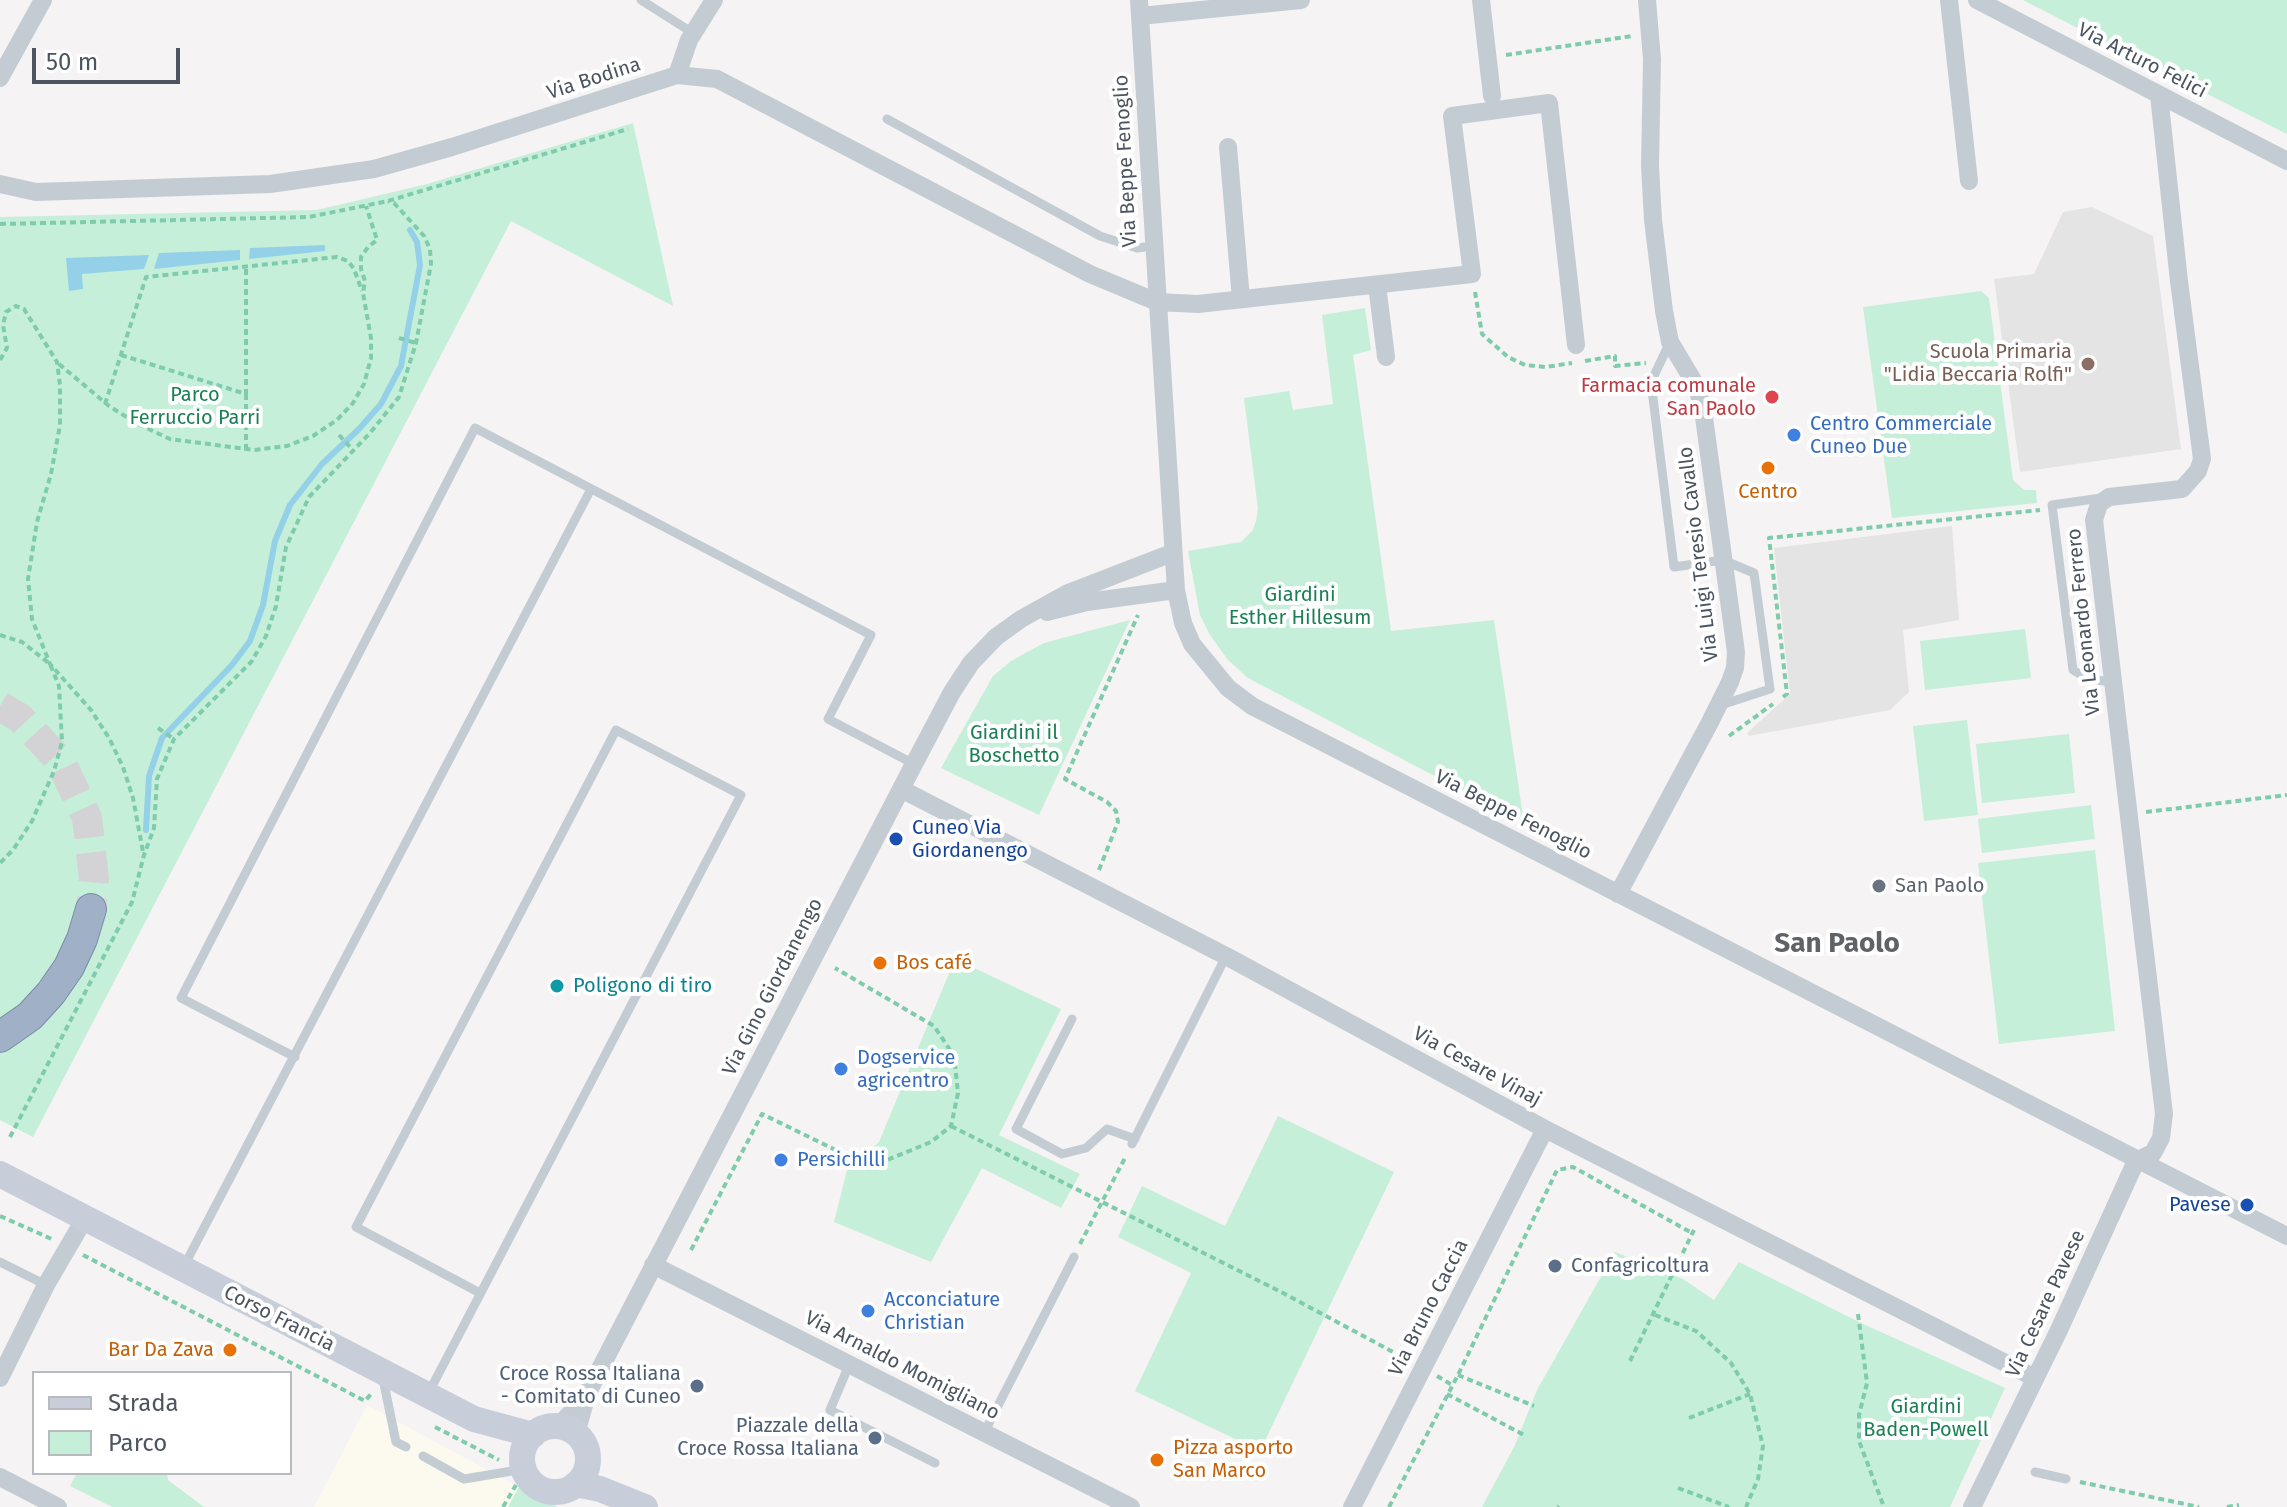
<!DOCTYPE html>
<html>
<head>
<meta charset="utf-8">
<style>
  body { margin:0 }
  #map { position:relative; width:2287px; height:1507px; overflow:hidden; background:#f5f3f3; font-family:"Fira Sans",sans-serif }
  canvas { display:block }
  .legend { position:absolute; left:32px; top:1371px; width:260px; height:104px; box-sizing:border-box; background:#fff; border:2px solid #b7bbbf; margin:0; padding:10px 14px; list-style:none; font-size:24px; color:#4b545f }
  .legend li { display:flex; align-items:center; gap:16px; height:40px }
  .legend b { width:40px; border:2px solid #b7bbbf }
  .scale { position:absolute; left:32px; top:48px; width:148px; height:36px; box-sizing:border-box; border:4px solid #4b545f; border-top:0; padding-left:10px; font-size:24px; line-height:28px; white-space:nowrap; color:#4b545f; -webkit-text-stroke:6px #fff; paint-order:stroke }
</style>
</head>
<body>
<div id="map">
<canvas width="2287" height="1507"></canvas>
<ul class="legend">
<li><b style="height:10px;background:#c7ceda"></b>Strada</li>
<li><b style="height:22px;background:#c5efd8"></b>Parco</li>
</ul>
<div class="scale">50 m</div>
</div>
<script>
const context = document.querySelector('canvas').getContext('2d');
context.lineJoin = 'round';
function paint(path, color) {
  context.fillStyle = color;
  context.fill(path, 'evenodd');
}
function toPath(rows) {
  const path = new Path2D();
  for (const r of rows) {
    if (r.length === 3) {
      path.moveTo(r[0] + r[2], r[1]);
      path.arc(r[0], r[1], r[2], 0, 2 * Math.PI);
      continue;
    }
    path.moveTo(r[0], r[1]);
    for (let i = 2; i < r.length; i += 2) path.lineTo(r[i], r[i + 1]);
  }
  return path;
}
function trace(path, color, width, dash) {
  context.strokeStyle = color;
  context.lineWidth = width;
  context.lineCap = dash ? 'butt' : 'round';
  context.setLineDash(dash || []);
  context.stroke(path);
}
function label(font, color, halo, rows, align = 'center') {
  context.font = font + ' "Fira Sans",sans-serif';
  context.lineWidth = 8;
  context.setLineDash([]);
  context.textBaseline = 'middle';
  context.strokeStyle = halo;
  context.fillStyle = color;
  for (const [text, x, y, turn = 0] of rows) {
    context.save();
    context.translate(x, y);
    context.rotate((+turn || 0) * Math.PI / 180);
    context.textAlign = isNaN(turn) ? turn : align;
    if (halo) context.strokeText(text, 0, 0);
    context.fillText(text, 0, 0);
    context.restore();
  }
}
paint(toPath([
  [367,1405,519,1487,508,1507,314,1507]
]), '#fcf9ef');
paint(toPath([
  [2092,207,2153,236,2181,449,2020,472,1994,279,2034,274,2063,212],
  [1952,526,1959,620,1903,630,1909,692,1890,710,1749,736,1747,733,1790,694,1774,548]
]), '#e5e4e4');
paint(toPath([
  [2023,0,2287,0,2287,134,2134,57],
  [633,123,673,306,511,221,33,1137,0,1120,0,1049,99,911,75,907,60,957,30,1000,0,1022,0,217,317,210,427,184],
  [1981,291,1989,298,2013,480,2024,490,2036,490,2037,503,1892,518,1863,307],
  [1365,308,1371,350,1353,355,1391,631,1494,620,1524,823,1248,678,1228,660,1210,635,1200,615,1188,551,1241,542,1253,530,1256,521,1258,509,1244,398,1289,391,1293,410,1333,404,1322,315],
  [1130,620,1039,815,941,768,993,676,1011,661,1044,643],
  [2025,629,2031,678,1925,690,1920,641],
  [1967,720,1978,815,1924,821,1913,726],
  [2069,734,2075,793,1982,803,1976,744],
  [2091,805,2095,839,1982,853,1978,819],
  [2095,850,2115,1031,1999,1044,1978,863],
  [955,959,1061,1009,999,1135,1080,1174,1061,1208,982,1168,931,1262,834,1222,847,1170,879,1142],
  [1278,1116,1394,1172,1260,1451,1135,1391,1191,1273,1118,1237,1142,1186,1225,1226],
  [1615,1252,1683,1279,1714,1300,1739,1262,1863,1324,2005,1388,1950,1507,1482,1507,1515,1445,1537,1390],
  [77,1473,167,1473,168,1480,204,1507,112,1507,70,1486],
  [519,1487,558,1507,508,1507]
]), '#c5efd8');
paint(toPath([
  [325,245,325,251,249,259,250,248],
  [240,250,240,260,154,269,159,253],
  [149,255,144,269,82,274,83,289,69,291,66,258]
]), '#94d1e9');
trace(toPath([
  [146,830,149,776,162,738,232,665,250,641,263,605,275,541,290,505,322,464,359,429,381,404,401,366,420,265,417,242,410,230]
]), '#94d1e9', 6);
trace(toPath([
  [0,706,20,718,61,762,87,818,94,879,91,909]
]), '#d3d3d5', 30, [30, 15]);
const trunk = toPath([
  [0,1037,30,1016,51,993,69,967,82,939,91,909]
]);
trace(trunk, '#788caa', 32);
trace(toPath([
  [1506,55,1632,36],
  [0,224,309,217,388,201,628,129],
  [1475,292,1482,334,1508,357,1525,365,1546,367,1572,363],
  [399,338,416,343],
  [121,355,246,394,246,267],
  [0,360,7,348,3,325,6,312,16,306,24,309,57,362,60,385,60,425,51,474,37,522,28,579,32,619,50,664,91,710,109,738,123,767,133,798,143,852],
  [1585,361,1615,356,1615,366,1646,363],
  [59,364,109,406,136,423,170,439,254,450,287,446,313,436,337,420,353,403,364,384,371,358,371,338,363,293,365,281,361,269,361,257,368,247,377,240,366,206],
  [246,394,246,450],
  [105,404,146,277,337,257,348,261,354,269,362,291],
  [339,435,352,449],
  [0,635,22,642,50,664,59,686,62,742,54,771,32,821,13,850,0,863],
  [1783,697,1787,694,1769,538,2040,510],
  [158,728,174,739],
  [1729,736,1773,704],
  [2146,812,2287,795],
  [1099,870,1118,822,1116,811,1107,802,1065,779,1138,615],
  [951,1126,1283,1293,1408,1360],
  [10,1137,132,902,144,855,154,828,157,779,174,739,252,661,266,636,276,606,286,547,309,497,370,433,399,397,416,343,431,264,430,249,424,236,394,203,388,201],
  [0,1216,54,1240],
  [1080,1244,1126,1156],
  [691,1250,762,1114,848,1156,882,1162,931,1142,951,1126,958,1093,954,1056,934,1026,835,968],
  [83,1255,365,1401,371,1394],
  [1858,1314,1867,1383,1859,1415,1859,1441,1884,1507],
  [1655,1315,1696,1331,1731,1363,1750,1394,1763,1446,1758,1479,1746,1507],
  [1630,1361,1694,1230],
  [1458,1375,1534,1406],
  [1437,1376,1452,1385],
  [1447,1394,1526,1436],
  [1689,1418,1750,1394],
  [435,1427,499,1460],
  [2080,1482,2199,1507],
  [520,1483,557,1502,563,1500],
  [1678,1488,1729,1507],
  [503,1507,516,1485],
  [1389,1507,1458,1375,1557,1170,1573,1167,1692,1233],
  [1558,1507,1559,1506],
  [2227,1507,2239,1505]
]), '#7eccab', 4, [6, 4]);
trace(toPath([
  [641,0,693,33],
  [887,119,1100,236,1137,248,1153,246],
  [1670,342,1651,382,1674,567,1723,560,1754,573,1770,689,1721,705],
  [2101,498,2052,505,2073,670,2088,679,2112,682],
  [1072,1019,1016,1129,1062,1154,1086,1148,1107,1129,1135,1139],
  [295,1057,181,998,475,428,871,635,828,719,914,764],
  [1132,1144,1226,956],
  [0,1262,46,1285],
  [184,1266,591,489],
  [849,1365,830,1410,935,1463],
  [383,1379,396,1442,406,1447],
  [429,1392,741,795,616,730,356,1227,480,1293],
  [984,1433,1074,1257],
  [423,1456,464,1479,524,1469],
  [2035,1472,2066,1479]
]), '#c4ccd3', 9);
trace(toPath([
  [1139,0,1176,590,1183,623,1192,644,1228,688,1252,706,2287,1236],
  [1481,0,1492,96],
  [1949,0,1969,181],
  [1977,0,2287,161],
  [1140,16,1301,0],
  [677,75,689,40,714,0],
  [0,78,43,0],
  [1228,147,1241,299],
  [0,184,36,192,270,184,374,169,452,147,677,75,717,79,1090,274,1157,302,1198,304,1472,274,1452,116,1549,103,1576,345],
  [1377,285,1386,357],
  [1047,612,1087,602,1176,590],
  [901,789,1226,956,1545,1129,2035,1378],
  [1618,894,1709,724,1730,682,1735,668,1736,652,1703,410,1697,387,1670,342,1664,311,1653,220,1650,166,1652,59,1647,0],
  [2136,1161,2153,1153,2161,1138,2164,1114,2094,520,2099,504,2109,497,2182,489,2198,471,2202,459,2179,281,2159,95],
  [653,1265,1131,1507],
  [0,1378,46,1285,85,1218],
  [558,1427,583,1399],
  [576,1434,587,1394,914,764,952,692,971,663,996,637,1021,619,1066,594,1172,553],
  [0,1477,58,1507],
  [1352,1507,1545,1129],
  [1972,1507,2059,1330,2136,1161]
]), '#c4ccd3', 18);
trace(toPath([
  [0,1174,474,1419,533,1435],
  [555,1459,33],
  [576,1484,600,1489,645,1507]
]), '#c7ceda', 26);
trace(trunk, '#a0b0c6', 30);
for (const [x, y, r, color] of [
  [2088,364,8,"#8d6e63"],
  [1772,397,8,"#e0444e"],
  [1794,435,8,"#3f7fe0"],
  [1768,468,8,"#e8710a"],
  [896,839,8,"#1a4fb4"],
  [1879,886,8,"#6b7280"],
  [880,963,8,"#e8710a"],
  [557,986,8,"#0f9aa8"],
  [841,1069,8,"#3f7fe0"],
  [781,1160,8,"#3f7fe0"],
  [2247,1205,8,"#1a4fb4"],
  [1555,1266,8,"#5c6f8a"],
  [868,1311,8,"#3f7fe0"],
  [230,1350,8,"#e8710a"],
  [697,1386,8,"#5c6f8a"],
  [875,1438,8,"#5c6f8a"],
  [1157,1460,8,"#e8710a"]
]) {
  const dot = new Path2D();
  dot.arc(x, y, r, 0, 2 * Math.PI);
  context.fillStyle = color;
  context.fill(dot);
  trace(dot, '#fff', 3);
}
label('20px', '#4b545f', '#fff', [
  ["Via Arturo Felici",2142,61,27],
  ["Via Bodina",594,79,-18],
  ["Via Beppe Fenoglio",1126,161,-93],
  ["Via Luigi Teresio Cavallo",1699,554,-97],
  ["Via Leonardo Ferrero",2084,622,-96],
  ["Via Beppe Fenoglio",1513,815,27],
  ["Via Gino Giordanengo",773,987,-63],
  ["Via Cesare Vinaj",1477,1067,29],
  ["Via Cesare Pavese",2046,1304,-65],
  ["Via Bruno Caccia",1429,1308,-63],
  ["Corso Francia",279,1319,27],
  ["Via Arnaldo Momigliano",902,1366,27]
]);
label('20px', '#785e54', '#fff', [
  ["Scuola Primaria",2072,352],
  ["\"Lidia Beccaria Rolfi\"",2072,375]
], 'right');
label('20px', '#be3a42', '#fff', [
  ["Farmacia comunale",1756,386],
  ["San Paolo",1756,409]
], 'right');
label('20px', '#1c8055', '#fff', [
  ["Parco",195,395],
  ["Ferruccio Parri",195,418],
  ["Giardini",1300,595],
  ["Esther Hillesum",1300,618],
  ["Giardini il",1014,733],
  ["Boschetto",1014,756],
  ["Giardini",1926,1407],
  ["Baden-Powell",1926,1430]
]);
label('20px', '#366cbe', '#fff', [
  ["Centro Commerciale",1810,424],
  ["Cuneo Due",1810,447],
  ["Dogservice",857,1058],
  ["agricentro",857,1081],
  ["Persichilli",797,1160],
  ["Acconciature",884,1300],
  ["Christian",884,1323]
], 'left');
label('20px', '#c56008', '#fff', [
  ["Centro",1768,492,"center"],
  ["Bos café",896,963],
  ["Bar Da Zava",214,1350,"right"],
  ["Pizza asporto",1173,1448],
  ["San Marco",1173,1471]
], 'left');
label('20px', '#164399', '#fff', [
  ["Cuneo Via",912,828],
  ["Giordanengo",912,851],
  ["Pavese",2231,1205,"right"]
], 'left');
label('20px', '#5b616d', '#fff', [
  ["San Paolo",1895,886]
], 'left');
label('20px', '#0d838f', '#fff', [
  ["Poligono di tiro",573,986]
], 'left');
label('20px', '#4e5e75', '#fff', [
  ["Confagricoltura",1571,1266,"left"],
  ["Croce Rossa Italiana",681,1374],
  ["- Comitato di Cuneo",681,1397],
  ["Piazzale della",859,1426],
  ["Croce Rossa Italiana",859,1449]
], 'right');
label('bold 28px', '#5f6267', '#fff', [
  ["San Paolo",1837,944]
]);
</script>
</body>
</html>
